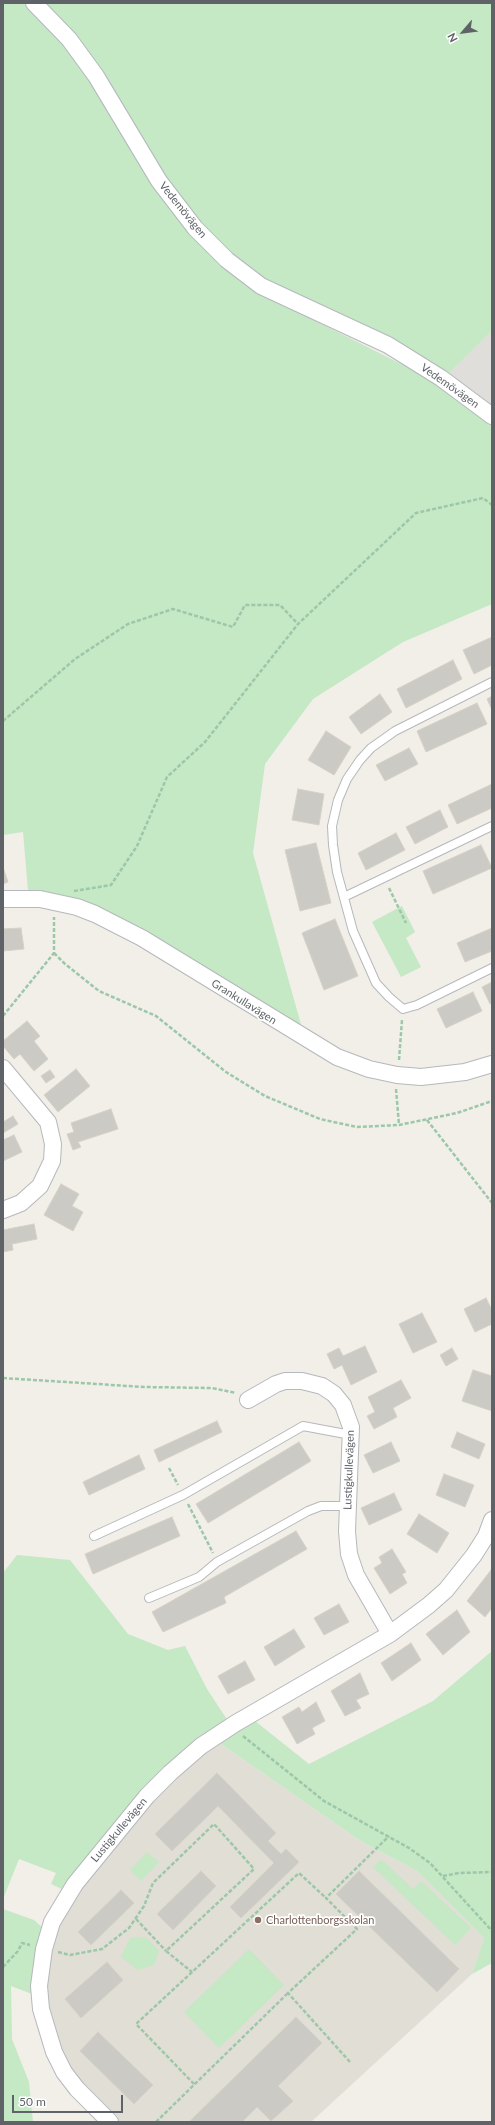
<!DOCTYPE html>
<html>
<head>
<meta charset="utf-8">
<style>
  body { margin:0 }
  #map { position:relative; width:495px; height:2125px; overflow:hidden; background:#f1efe8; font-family:Lato,sans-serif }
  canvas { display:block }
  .frame { position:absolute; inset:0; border:4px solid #5f6368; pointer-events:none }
  .north { position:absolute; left:443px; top:12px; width:40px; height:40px; -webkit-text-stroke:3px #fff; paint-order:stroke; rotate:242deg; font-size:11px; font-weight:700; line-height:16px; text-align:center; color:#5f6368 }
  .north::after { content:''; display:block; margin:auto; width:14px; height:18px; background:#5f6368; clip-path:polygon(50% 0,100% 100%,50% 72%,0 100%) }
  .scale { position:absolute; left:12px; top:2095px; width:111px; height:18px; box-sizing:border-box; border:2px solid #5f6368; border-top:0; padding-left:5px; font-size:12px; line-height:14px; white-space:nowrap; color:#5f6368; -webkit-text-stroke:3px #fff; paint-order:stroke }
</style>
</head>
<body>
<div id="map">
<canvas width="495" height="2125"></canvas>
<div class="frame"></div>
<div class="north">N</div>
<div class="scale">50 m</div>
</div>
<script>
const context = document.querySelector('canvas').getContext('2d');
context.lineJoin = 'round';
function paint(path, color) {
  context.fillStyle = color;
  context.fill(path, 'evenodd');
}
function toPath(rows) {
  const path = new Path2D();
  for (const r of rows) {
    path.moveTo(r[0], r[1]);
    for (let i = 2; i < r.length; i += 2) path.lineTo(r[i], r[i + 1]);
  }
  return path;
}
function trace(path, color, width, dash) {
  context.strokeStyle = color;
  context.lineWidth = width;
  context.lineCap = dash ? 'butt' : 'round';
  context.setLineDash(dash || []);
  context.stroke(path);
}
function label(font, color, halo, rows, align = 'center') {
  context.font = font + ' Lato,sans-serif';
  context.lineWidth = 3.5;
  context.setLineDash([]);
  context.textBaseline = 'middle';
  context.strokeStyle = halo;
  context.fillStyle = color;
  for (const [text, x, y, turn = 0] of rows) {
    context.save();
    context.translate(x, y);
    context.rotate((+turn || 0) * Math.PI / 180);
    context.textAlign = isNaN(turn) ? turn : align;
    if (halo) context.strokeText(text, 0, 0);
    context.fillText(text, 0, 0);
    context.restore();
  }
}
paint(toPath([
  [492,331,492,424,439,383]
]), '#e0deda');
paint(toPath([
  [214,1739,359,1840,417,1871,484,1938,472,1974,311,2122,97,2122,86,2110,49,2058,37,2027,32,1998,37,1951,103,1846]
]), '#e1ded6');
paint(toPath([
  [3,3,492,3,492,331,439,383,492,424,492,604,403,642,313,699,265,764,253,853,307,1046,208,983,95,921,29,902,23,832,3,835],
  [260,293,391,353,433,380],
  [402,906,415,932,406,938,421,967,401,977,372,922],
  [17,1555,70,1560,128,1634,168,1650,185,1646,207,1689,232,1727,250,1717,309,1764,433,1701,492,1651,492,1963,472,1974,484,1938,417,1871,359,1840,214,1739,194,1753,66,1891,51,1884,56,1873,19,1859,3,1899,3,1573],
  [147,1852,159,1862,141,1881,130,1870],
  [381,1859,413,1889,421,1881,471,1928,455,1945,373,1867],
  [3,1909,34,1920,44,1929,32,1994,11,1986,12,2039,29,2082,33,2122,3,2122],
  [146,1937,159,1951,154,1965,138,1970,121,1957,130,1938],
  [249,1949,284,1985,219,2048,184,2012]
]), '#c5e8c5');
const building = toPath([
  [492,637,492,665,474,674,463,650,492,637],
  [453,660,462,679,406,708,397,689,453,660],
  [380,694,392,712,361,734,349,717,380,694],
  [492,696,492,710,487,699,492,696],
  [477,703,487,724,426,752,417,731,477,703],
  [326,731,351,747,334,775,308,760,326,731],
  [409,748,418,764,385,781,376,765,409,748],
  [492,784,492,808,457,824,448,805,492,784],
  [298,789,324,794,319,825,292,820,298,789],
  [440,810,448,827,415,844,406,827,440,810],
  [396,833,405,850,366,870,358,853,396,833],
  [316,843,331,903,300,911,285,850,316,843],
  [481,845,492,868,433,894,423,871,481,845],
  [3,867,8,882,3,884,3,867],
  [335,919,358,976,324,990,302,933,335,919],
  [21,928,24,949,3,951,3,929,21,928],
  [492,928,492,951,465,962,457,943,492,928],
  [492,982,492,1003,490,1004,482,987,492,982],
  [473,992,482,1011,446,1028,437,1009,473,992],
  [27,1021,40,1036,34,1041,48,1059,34,1071,20,1054,14,1059,3,1046,3,1041,27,1021],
  [76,1069,90,1086,58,1112,44,1095,76,1069],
  [50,1070,55,1077,46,1083,41,1076,50,1070],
  [111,1109,118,1129,78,1142,81,1147,73,1150,67,1134,74,1132,71,1123,111,1109],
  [13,1116,18,1124,3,1133,3,1122,13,1116],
  [14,1135,22,1152,3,1161,3,1140,14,1135],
  [61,1184,79,1194,72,1206,83,1212,73,1231,44,1215,61,1184],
  [34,1224,37,1239,12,1244,13,1250,3,1252,3,1230,34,1224],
  [486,1298,492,1310,492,1324,475,1332,464,1309,486,1298],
  [422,1313,437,1342,413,1353,399,1324,422,1313],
  [365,1346,377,1372,351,1385,342,1365,334,1369,327,1354,339,1348,343,1356,365,1346],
  [452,1348,458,1359,446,1366,440,1355,452,1348],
  [473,1370,492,1376,492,1411,462,1401,473,1370],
  [401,1380,411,1398,393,1408,397,1417,374,1429,367,1416,375,1412,368,1397,401,1380],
  [217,1421,222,1432,159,1462,154,1450,217,1421],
  [457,1432,485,1444,479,1459,451,1447,457,1432],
  [299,1442,311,1461,208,1523,196,1504,299,1442],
  [391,1442,400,1461,373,1473,364,1455,391,1442],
  [139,1455,145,1469,89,1495,83,1482,139,1455],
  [444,1474,474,1485,465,1507,436,1495,444,1474],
  [394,1493,402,1510,369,1525,361,1508,394,1493],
  [419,1514,449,1533,437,1553,407,1534,419,1514],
  [172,1517,180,1536,93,1574,85,1554,172,1517],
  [296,1531,307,1549,224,1597,226,1603,163,1632,152,1612,296,1531],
  [392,1549,406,1572,402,1574,407,1583,390,1594,374,1568,382,1563,379,1557,392,1549],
  [491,1570,492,1608,485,1617,467,1601,491,1570],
  [339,1604,349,1622,324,1635,314,1618,339,1604],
  [457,1610,470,1632,443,1655,426,1634,457,1610],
  [294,1629,305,1647,275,1666,264,1647,294,1629],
  [411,1643,421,1660,392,1681,381,1663,411,1643],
  [245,1661,255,1680,228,1694,218,1676,245,1661],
  [360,1673,369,1694,356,1700,361,1708,345,1716,331,1691,360,1673],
  [316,1702,325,1721,312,1728,315,1734,297,1744,282,1717,299,1707,302,1712,316,1702],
  [217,1773,276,1833,268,1841,281,1854,286,1849,299,1862,241,1918,230,1907,274,1863,218,1806,172,1851,155,1834,217,1773],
  [201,1871,216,1886,173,1930,157,1914,201,1871],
  [359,1871,459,1969,437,1992,336,1894,359,1871],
  [121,1890,134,1903,91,1945,78,1932,121,1890],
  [107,1962,123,1980,81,2018,65,1999,107,1962],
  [296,2017,322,2043,278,2086,293,2101,271,2121,257,2107,242,2122,189,2122,296,2017],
  [98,2032,153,2085,134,2104,80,2051,98,2032]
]);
paint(building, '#cccac5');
trace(building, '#d6d1c6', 1);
const lane = toPath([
  [492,682,395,731,371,748,360,760,347,779,338,800,332,826,333,845,337,872,353,931,376,983,389,997,403,1009,417,1005,492,968],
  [344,897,492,826],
  [94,1536,183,1495,303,1426,351,1435],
  [149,1598,199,1577,217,1562,308,1511,321,1506,348,1506]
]);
const street = toPath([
  [34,3,69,39,96,76,159,181,195,228,227,260,261,286,388,345,441,378,492,416],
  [3,899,40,899,77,907,95,914,142,938,337,1057,369,1069,397,1075,421,1077,465,1072,492,1064],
  [3,1068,48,1122,53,1144,52,1161,40,1186,21,1203,3,1210],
  [248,1400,276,1384,285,1381,302,1381,322,1386,334,1394,343,1405,351,1427,347,1531,349,1554,356,1575,390,1634],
  [110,2122,77,2089,64,2072,54,2052,41,2009,39,1986,44,1949,52,1922,75,1884,147,1796,170,1773,201,1746,236,1723,390,1634,429,1605,446,1590,474,1555,486,1536,492,1520]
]);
trace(lane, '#b5b8bc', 10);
trace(street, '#b5b8bc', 18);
trace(toPath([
  [3,721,75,659,128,624,173,609,233,627,245,605,280,605,298,624],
  [389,888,406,923],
  [74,891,111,885,137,846,167,777,205,742,298,624,416,513,483,498,492,505],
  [54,953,64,963,99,991,156,1016,226,1072,265,1096,320,1119,357,1127,399,1125,457,1113,492,1101],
  [3,1016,54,953,54,917],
  [399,1060,402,1020],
  [396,1089,399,1125],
  [427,1120,492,1203],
  [3,1378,144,1387,212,1388,236,1393],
  [169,1468,178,1485],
  [188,1504,213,1553],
  [243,1736,324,1801,409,1848,430,1863,492,1931],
  [443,1876,459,1873,492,1872],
  [136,1919,166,1951],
  [58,1952,70,1955,102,1949,129,1928,144,1906,153,1883,214,1824,254,1869,166,1951,192,1972],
  [3,1967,18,1951,22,1943,30,1945],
  [350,2062,288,1993,357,1929,326,1898,389,1836],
  [194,2084,136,2024,299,1873,326,1898],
  [156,2122,288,1993]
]), '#9cc7a9', 2.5, [4, 2]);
trace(lane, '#fff', 8);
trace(street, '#fff', 16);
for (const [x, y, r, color] of [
  [258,1920,4,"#8d6e63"]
]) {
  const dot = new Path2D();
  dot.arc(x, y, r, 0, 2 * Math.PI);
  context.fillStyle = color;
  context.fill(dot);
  trace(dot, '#fff', 1.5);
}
label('11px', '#5f6368', '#fff', [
  ["Vedemövägen",183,210,51],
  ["Vedemövägen",450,386,35],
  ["Grankullavägen",244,1002,32],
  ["Lustigkullevägen",349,1470,-88],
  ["Lustigkullevägen",119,1830,-50]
]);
label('11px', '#785e54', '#fff', [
  ["Charlottenborgsskolan",266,1920]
], 'left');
</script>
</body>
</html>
